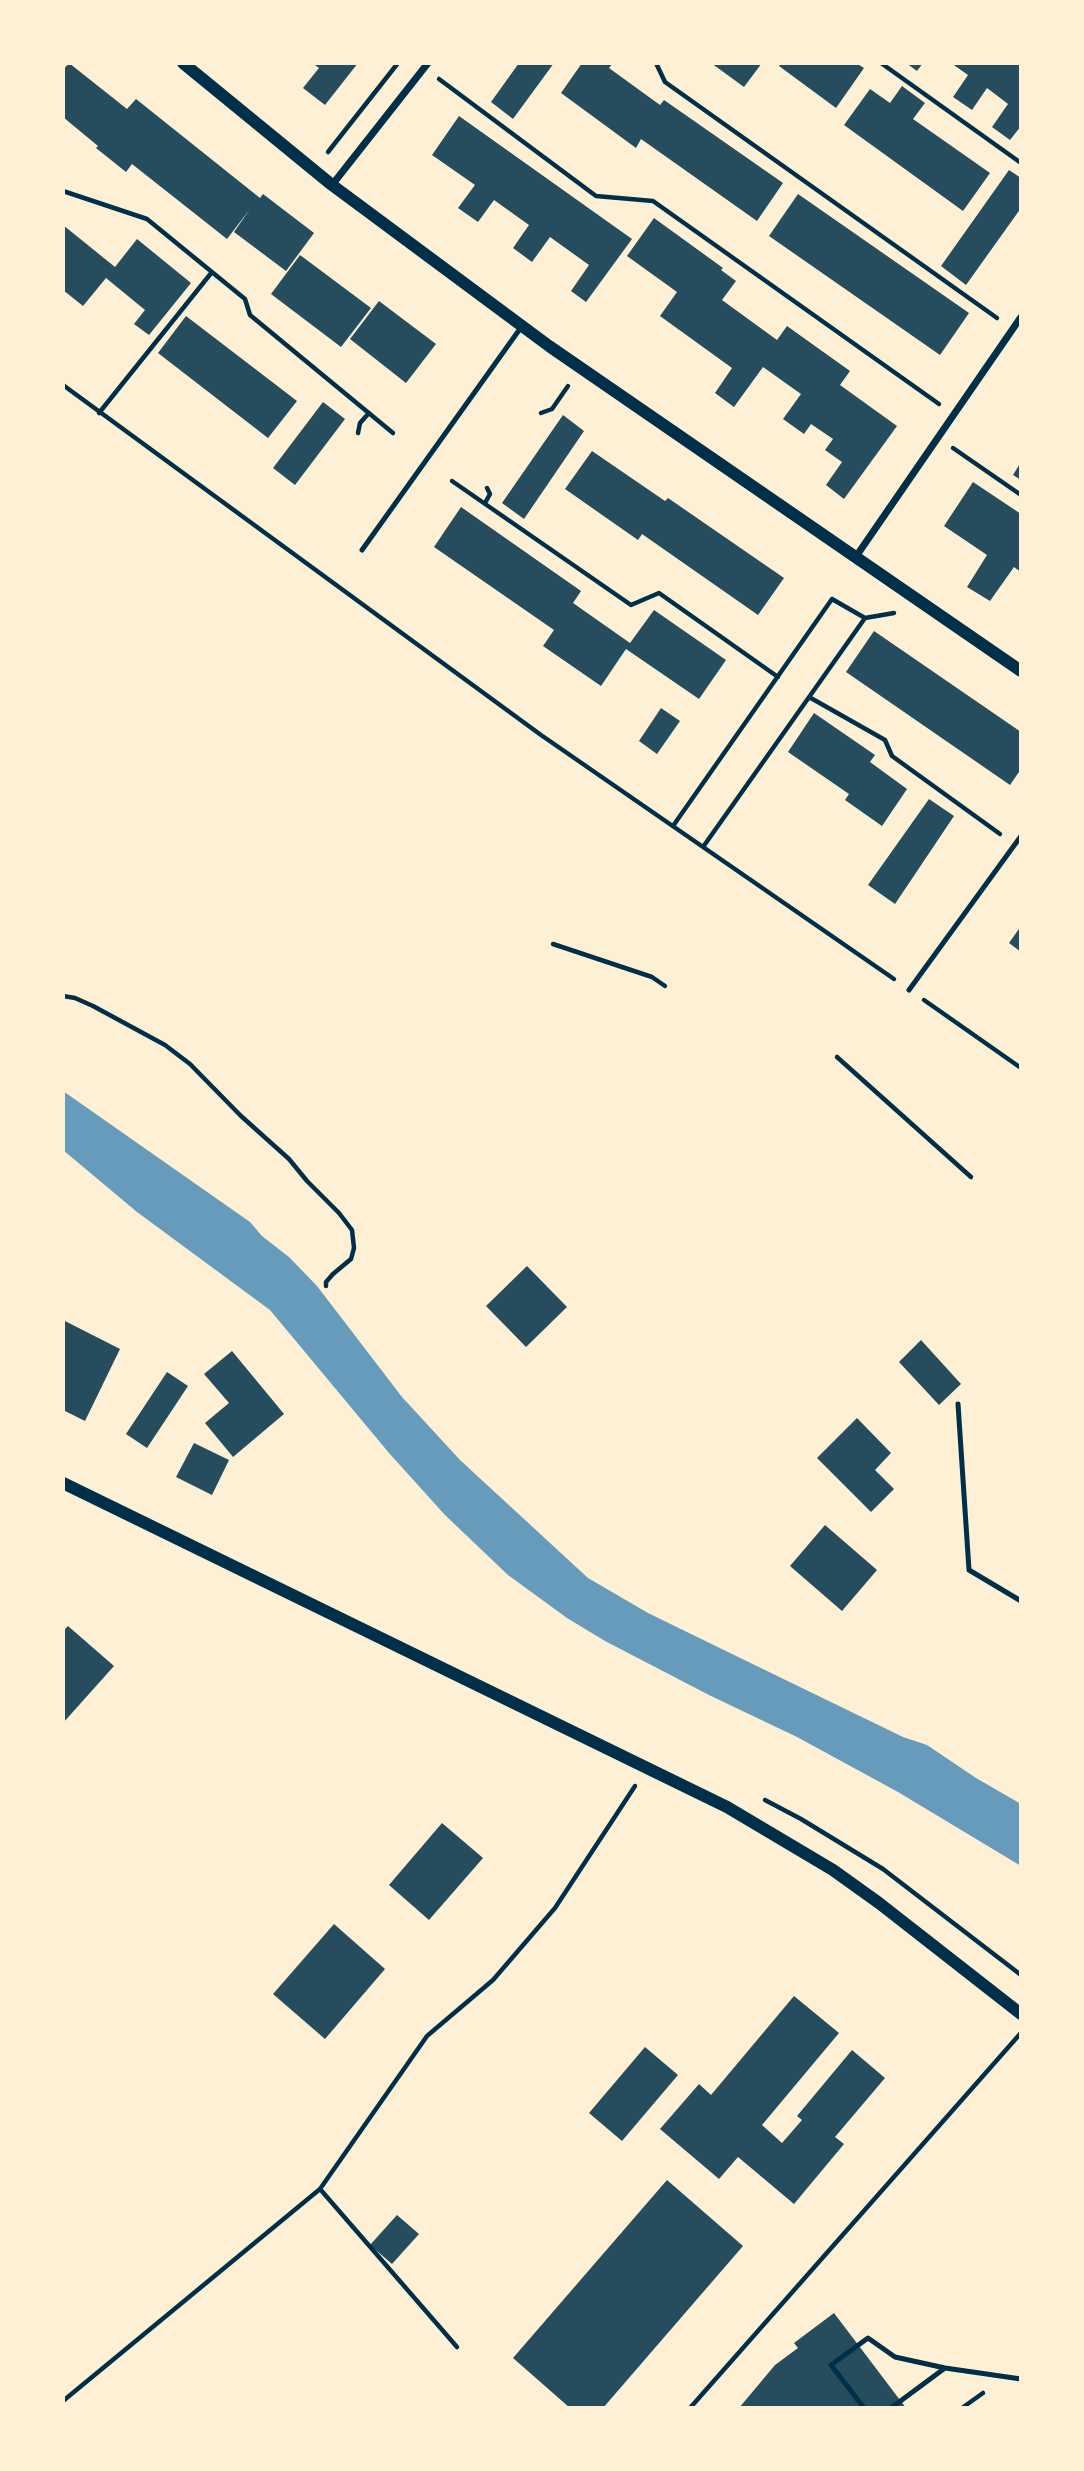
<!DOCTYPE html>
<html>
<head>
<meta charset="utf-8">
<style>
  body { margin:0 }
  #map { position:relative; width:1084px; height:2471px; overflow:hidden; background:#fdf0d5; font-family:"Exo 2",sans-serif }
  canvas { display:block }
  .frame { position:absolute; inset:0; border:65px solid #fdf0d5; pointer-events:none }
</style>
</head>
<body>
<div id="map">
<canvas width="1084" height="2471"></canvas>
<div class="frame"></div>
</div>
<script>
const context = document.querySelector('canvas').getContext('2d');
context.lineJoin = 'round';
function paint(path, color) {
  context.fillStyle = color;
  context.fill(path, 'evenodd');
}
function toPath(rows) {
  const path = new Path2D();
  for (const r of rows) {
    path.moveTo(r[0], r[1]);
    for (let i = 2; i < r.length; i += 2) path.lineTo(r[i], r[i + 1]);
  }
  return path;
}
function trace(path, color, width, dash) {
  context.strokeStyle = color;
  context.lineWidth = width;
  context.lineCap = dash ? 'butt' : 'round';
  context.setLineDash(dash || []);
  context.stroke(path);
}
paint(toPath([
  [63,1091,250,1222,262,1236,289,1257,317,1286,402,1397,460,1460,588,1578,648,1613,730,1653,903,1737,927,1745,976,1778,1021,1804,1021,1866,898,1792,797,1737,709,1695,605,1641,567,1618,508,1575,445,1515,389,1453,270,1310,137,1212,63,1150]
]), '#669bbc');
paint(toPath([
  [69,63,127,109,136,99,260,198,263,194,314,233,286,271,234,232,250,209,227,239,132,164,126,172,96,148,98,146,63,117,63,70],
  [312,63,358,63,325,105,303,88,319,68],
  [519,63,554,63,513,119,491,102],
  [582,63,613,63,609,68,660,105,664,100,783,183,757,221,641,139,636,148,561,93],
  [711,63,762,63,744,87],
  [781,63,856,63,864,68,836,108,779,66],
  [906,63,923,63,917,71],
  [951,63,1021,63,1021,126,1010,140,992,127,1008,104,987,88,972,110,953,97,968,75],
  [902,86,925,103,913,119,990,173,963,211,844,125,870,89,890,103],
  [459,116,632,239,586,302,571,291,589,265,550,237,532,262,513,248,529,225,494,200,478,222,458,208,475,185,432,155],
  [1009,170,1021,178,1021,208,966,285,941,266],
  [798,194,969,313,940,355,769,236],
  [654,218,723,268,721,270,736,281,722,300,777,340,787,326,850,371,840,385,897,426,844,499,826,485,842,462,825,450,833,439,811,424,804,434,783,419,801,394,763,367,734,407,715,393,732,368,660,316,677,292,627,256],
  [63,225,115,267,137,239,191,283,149,335,134,324,145,310,106,278,83,306,63,290],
  [300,255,371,308,341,347,271,294],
  [379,301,436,344,406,383,350,339],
  [186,316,297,401,268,438,158,353],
  [323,402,345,419,295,485,273,468],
  [563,415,584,431,524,519,502,503],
  [592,451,665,501,668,498,784,578,758,615,642,534,638,540,565,489],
  [1021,462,1021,480,1013,475],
  [973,482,1021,514,1021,572,1014,567,990,601,967,587,987,555,944,526],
  [461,507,581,591,573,603,630,643,654,610,726,660,699,699,626,649,601,686,543,646,554,630,434,547],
  [874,631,1021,732,1021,769,1010,785,846,672],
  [661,708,680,721,657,754,639,741],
  [814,713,875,755,870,762,907,789,882,826,845,800,849,794,788,752],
  [929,799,954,816,895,904,868,885],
  [1021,926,1021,952,1009,943],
  [527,1266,567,1307,526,1347,486,1306],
  [63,1320,120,1349,85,1421,63,1410],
  [921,1340,961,1384,939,1405,899,1362],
  [232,1351,284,1414,233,1457,205,1423,229,1403,204,1374],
  [167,1372,188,1386,147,1448,126,1434],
  [857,1418,891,1453,875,1470,894,1489,871,1512,817,1458],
  [194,1443,229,1460,212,1495,176,1477],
  [825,1525,877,1570,842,1611,790,1566],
  [68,1626,114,1666,63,1723,63,1631],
  [442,1823,483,1858,429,1920,389,1885],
  [334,1924,385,1969,325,2039,273,1994],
  [794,1996,839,2033,762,2125,782,2143,802,2120,797,2116,852,2050,885,2078,835,2137,844,2144,794,2204,738,2157,719,2179,660,2129,699,2084,711,2095],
  [645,2047,678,2075,622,2141,589,2113],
  [667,2180,743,2246,603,2408,570,2408,513,2358],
  [397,2215,419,2234,392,2264,370,2245],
  [834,2313,906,2408,739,2408,775,2365,798,2348,794,2343]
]), '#264d5e');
trace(toPath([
  [656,63,665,82,997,318],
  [881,63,1021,163],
  [439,79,596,196,653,201,939,404],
  [328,152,398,63],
  [63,191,147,219,245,299,250,315,393,433],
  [63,385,541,735,894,979],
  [99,413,212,272],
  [541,413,552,409,568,386],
  [358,433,360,423,369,413],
  [953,448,1021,495],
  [452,481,631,605,659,593,778,677],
  [485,503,490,494,487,488],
  [809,697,885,740,892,756,1000,834],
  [673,826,832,599,865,618,894,613],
  [703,847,865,618],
  [553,944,652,977,665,986],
  [63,996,75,998,93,1006,165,1045,190,1064,241,1116,289,1159,307,1181,339,1213,352,1230,354,1248,351,1259,333,1274,326,1282,326,1286],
  [924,1000,1021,1068],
  [837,1057,971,1177],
  [765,1800,801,1819,883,1869,1021,1975],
  [320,2189,457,2347],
  [63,2401,320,2189,427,2036,493,1980,555,1908,635,1786],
  [690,2408,1020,2034],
  [962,2408,983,2393]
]), '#003049', 4.5);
trace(toPath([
  [362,550,522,326],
  [909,990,1021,836],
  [958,1404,969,1570,1021,1601],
  [864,2408,831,2365,868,2338,895,2357,945,2368],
  [891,2408,945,2368,1021,2379]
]), '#003049', 5);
trace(toPath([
  [332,185,428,63],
  [855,558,1021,317]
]), '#003049', 7);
trace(toPath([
  [183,63,332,185,549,346,1021,671],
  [63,1483,727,1807,833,1870,879,1903,1021,2014]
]), '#003049', 12);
</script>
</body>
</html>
